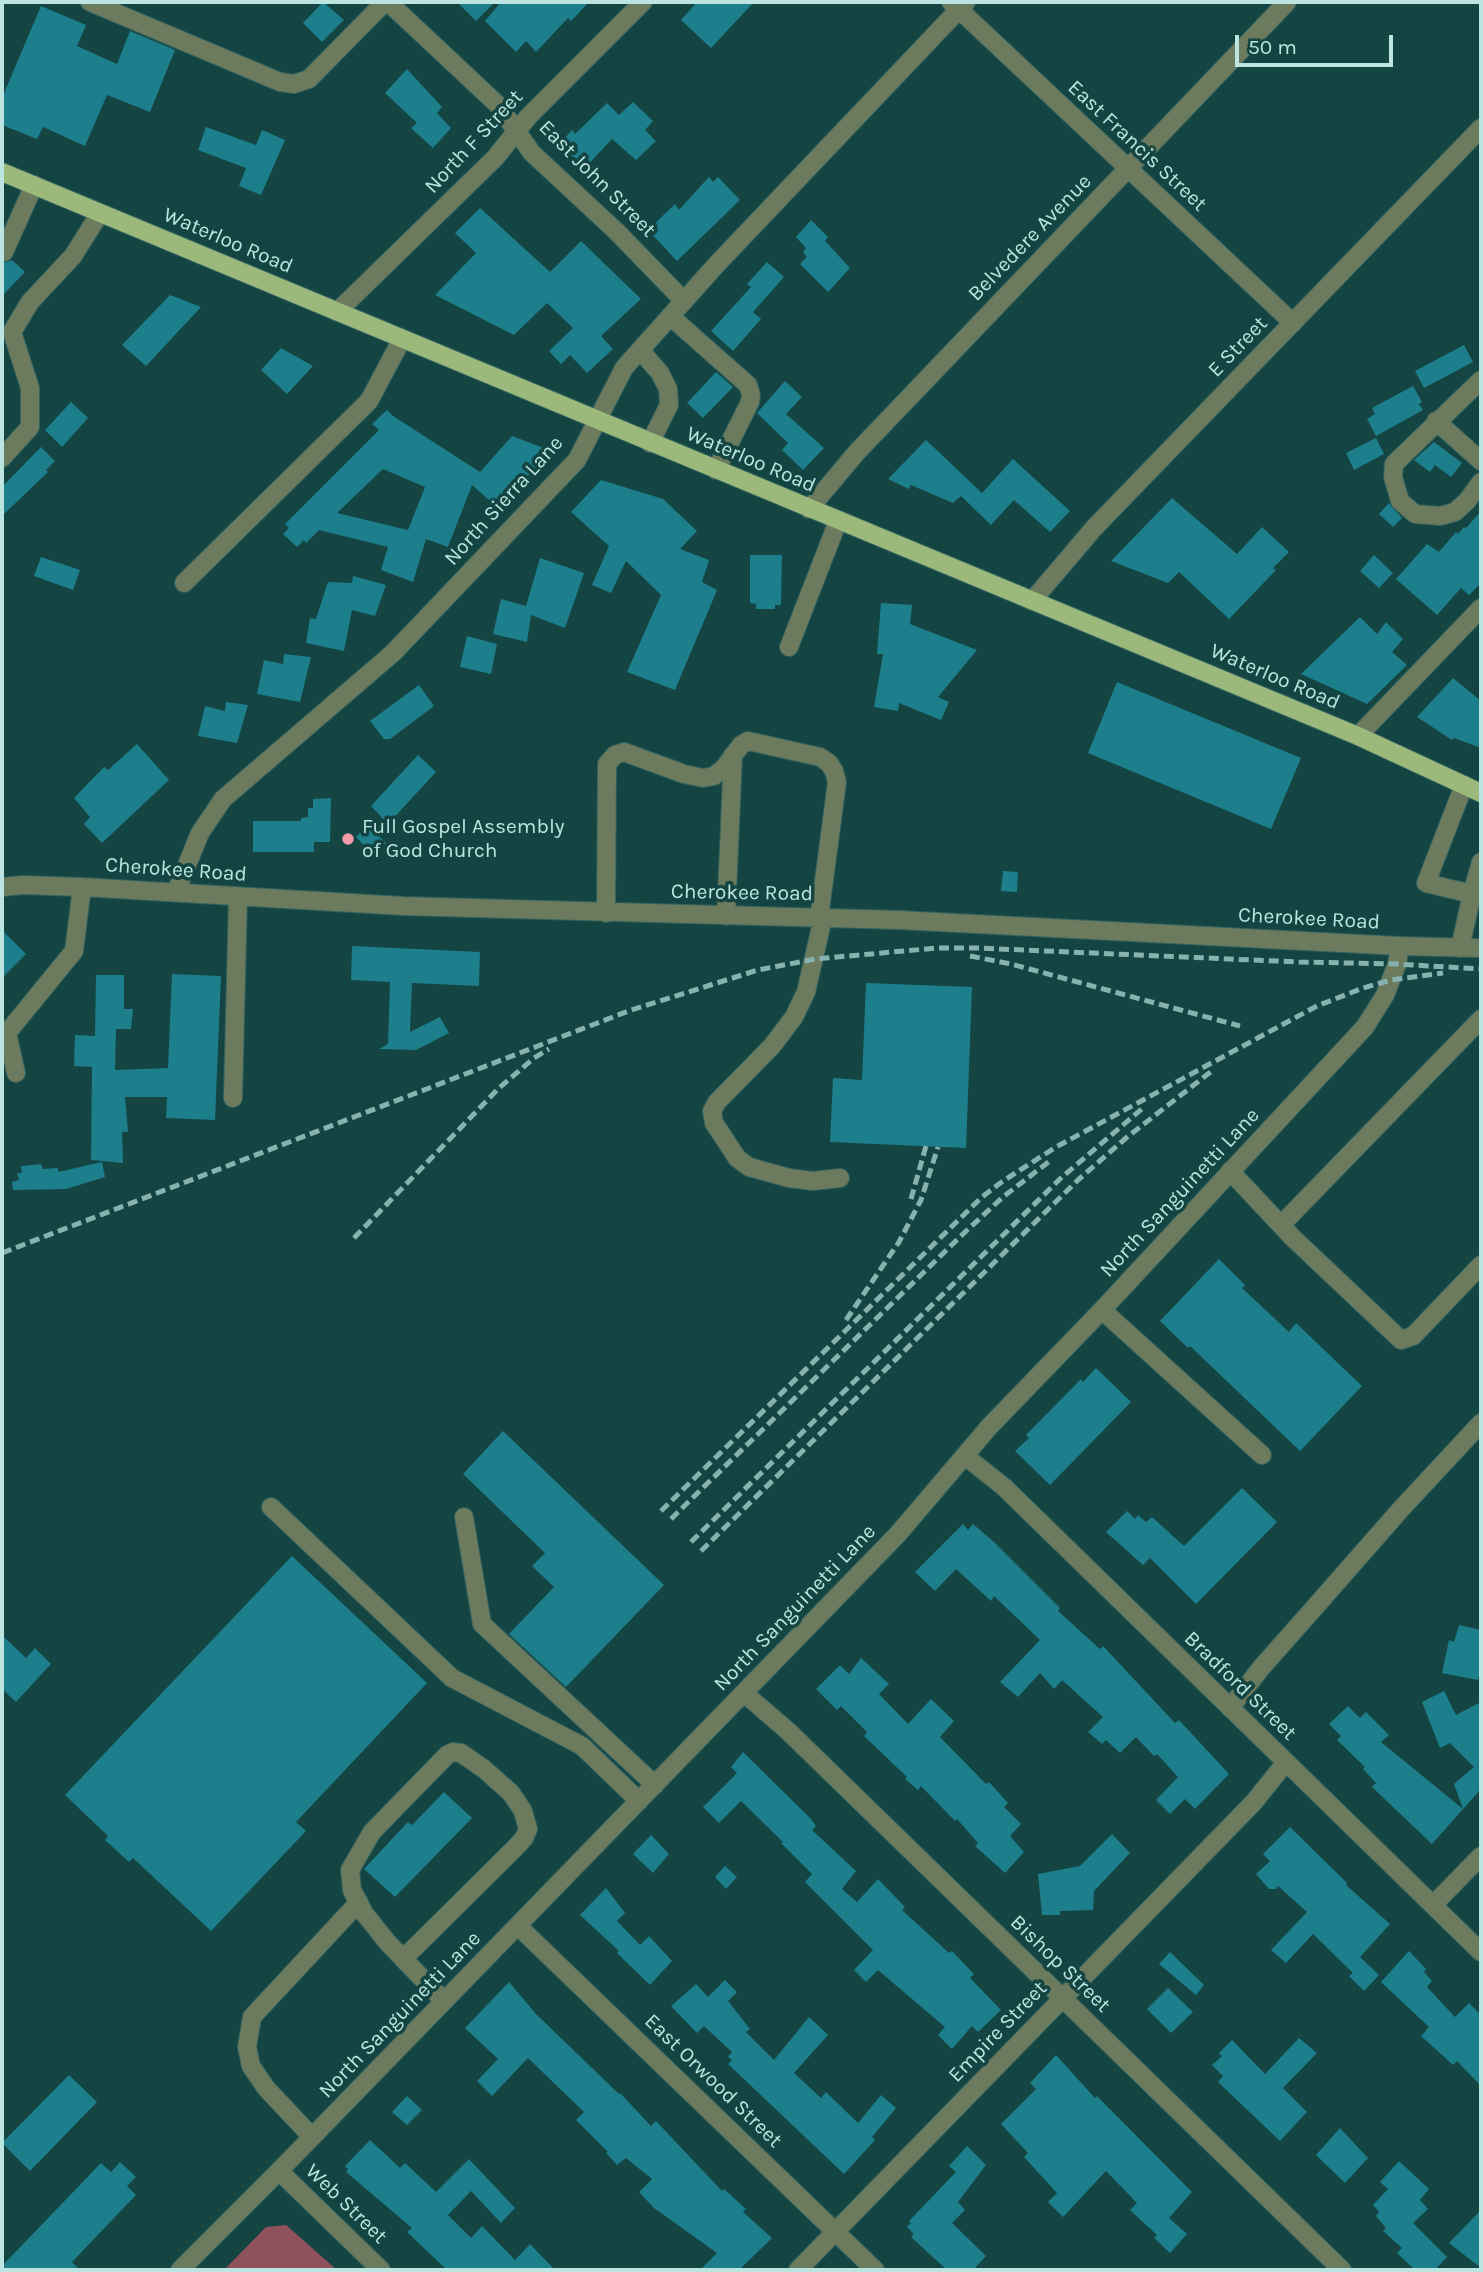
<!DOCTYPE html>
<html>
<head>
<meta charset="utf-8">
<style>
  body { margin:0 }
  #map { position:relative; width:1483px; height:2272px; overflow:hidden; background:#144542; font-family:Karla,sans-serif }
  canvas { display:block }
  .frame { position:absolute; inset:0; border:4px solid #bce5e1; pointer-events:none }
  .scale { position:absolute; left:1235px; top:35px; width:158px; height:32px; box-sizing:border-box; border:4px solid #bce5e1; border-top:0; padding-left:9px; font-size:21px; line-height:24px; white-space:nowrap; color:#bce5e1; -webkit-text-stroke:5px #144542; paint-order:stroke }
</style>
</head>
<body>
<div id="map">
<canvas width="1483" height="2272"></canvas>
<div class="frame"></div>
<div class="scale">50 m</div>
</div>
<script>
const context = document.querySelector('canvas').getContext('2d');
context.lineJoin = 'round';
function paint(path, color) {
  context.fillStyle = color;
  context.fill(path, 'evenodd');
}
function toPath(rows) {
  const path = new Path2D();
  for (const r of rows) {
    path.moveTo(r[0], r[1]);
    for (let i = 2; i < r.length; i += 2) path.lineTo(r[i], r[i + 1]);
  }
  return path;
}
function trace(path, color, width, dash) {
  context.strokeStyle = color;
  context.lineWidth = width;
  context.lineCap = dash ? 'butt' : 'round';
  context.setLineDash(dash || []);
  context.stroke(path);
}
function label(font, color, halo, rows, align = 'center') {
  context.font = font + ' Karla,sans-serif';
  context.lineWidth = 7;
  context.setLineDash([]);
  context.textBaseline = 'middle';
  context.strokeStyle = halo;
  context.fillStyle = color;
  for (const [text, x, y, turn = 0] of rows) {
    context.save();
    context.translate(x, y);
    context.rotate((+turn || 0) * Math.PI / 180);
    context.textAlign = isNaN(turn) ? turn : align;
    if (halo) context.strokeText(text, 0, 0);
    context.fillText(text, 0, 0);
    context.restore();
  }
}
paint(toPath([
  [286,2225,337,2270,224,2270,266,2227]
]), '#8f515c');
paint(toPath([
  [323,2,344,20,322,42,303,23],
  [457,2,495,2,476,21],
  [501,2,589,2,571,21,568,18,536,52,526,41,516,52,485,21],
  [697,2,754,2,711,48,681,20],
  [41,6,86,25,77,46,117,64,130,31,175,50,150,112,107,95,85,146,43,127,37,139,2,125,2,98],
  [407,69,442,107,437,113,451,128,433,148,411,128,417,123,385,93],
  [633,102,653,121,645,130,656,141,636,160,612,139,581,172,555,149,572,130,575,134,607,103,619,115],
  [206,127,256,145,262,130,285,140,261,195,239,186,246,168,198,150],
  [709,177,713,182,718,177,740,200,677,261,648,230,675,204,679,210],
  [480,208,550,272,581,241,641,299,601,336,613,349,587,373,570,355,561,364,549,351,573,328,547,303,514,335,435,295,476,253,455,233],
  [811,220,828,237,825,241,850,268,828,292,800,264,807,257,803,252,806,248,796,237],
  [12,260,25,272,2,296,2,263],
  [767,262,784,277,753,312,761,319,733,351,711,331,751,287,747,284],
  [170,295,201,307,146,366,122,345],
  [1464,345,1473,362,1424,388,1415,371],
  [281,348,313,366,287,394,261,370],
  [716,372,733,387,703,418,687,403],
  [785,381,802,397,786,414,824,448,803,470,782,450,788,443,757,413],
  [1413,386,1422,402,1419,404,1423,410,1376,436,1367,419,1375,414,1372,408],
  [71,402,88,418,62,447,45,430],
  [387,410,393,416,480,472,512,436,552,451,498,508,472,485,448,547,426,539,413,582,381,570,388,547,319,530,306,543,304,540,297,547,283,534,289,528,285,524,379,430,372,424],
  [383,469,425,487,408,530,337,513],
  [1376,438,1384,454,1354,470,1346,453],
  [926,440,982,493,1013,459,1070,511,1050,532,1014,500,991,525,961,496,953,503,911,485,909,489,888,479],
  [1434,442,1462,463,1451,477,1435,465,1430,472,1414,460],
  [41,447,55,461,46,470,48,472,2,516,2,487],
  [601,480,663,499,697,531,680,549,709,560,702,582,717,590,675,690,627,672,661,595,626,561,611,593,592,585,609,546,571,512],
  [1172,498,1237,554,1262,527,1289,552,1273,568,1276,570,1229,619,1179,572,1168,583,1111,561],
  [1389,503,1402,518,1393,527,1379,514],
  [1481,511,1481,583,1469,595,1461,588,1437,615,1396,579,1427,544,1439,552,1456,532,1458,534,1464,527,1466,528],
  [750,555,782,555,781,605,775,605,775,609,756,609,756,604,750,603],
  [1374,555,1393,573,1379,588,1360,571],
  [41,557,80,570,73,590,34,576],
  [540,558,584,573,565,628,531,615,527,642,493,634,501,599,526,606],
  [353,576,386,585,375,616,352,610,344,651,306,643,310,618,316,619,328,582,352,583],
  [881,603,912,605,910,624,977,650,938,697,949,702,941,720,899,703,898,711,874,707,883,654,877,654],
  [1360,617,1377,634,1386,622,1403,639,1392,652,1407,665,1367,704,1301,674],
  [467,636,497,644,491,674,460,667],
  [284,654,311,657,300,702,257,694,264,660,283,664],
  [1453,678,1481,701,1481,748,1454,738,1452,740,1417,717],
  [1117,682,1301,758,1271,829,1088,753],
  [419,685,434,706,390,739,384,739,370,721],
  [226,702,248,705,237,743,198,736,205,706,225,711],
  [137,744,169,780,102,843,84,824,90,817,74,798,104,767,108,770],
  [418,755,436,772,388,824,371,806],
  [331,798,330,842,314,842,314,852,253,852,253,821,301,821,301,818,308,817,308,808,313,808,313,799],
  [368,825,386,843,373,855,356,837],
  [1003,871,1018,872,1017,892,1001,891],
  [2,930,26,954,2,978],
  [352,946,480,952,479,986,412,983,410,1032,440,1017,449,1033,416,1050,379,1049,388,1044,390,982,351,980],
  [172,974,221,976,215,1120,166,1118,167,1097,125,1097,128,1132,122,1132,123,1163,91,1160,92,1067,74,1066,75,1035,95,1036,96,975,124,975,124,1009,133,1009,131,1029,116,1029,115,1070,168,1068],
  [866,983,972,987,966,1148,830,1142,833,1078,862,1080],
  [102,1162,105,1177,66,1189,13,1190,12,1182,19,1180,17,1173,22,1173,21,1166,41,1164,43,1169,58,1168,58,1172],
  [1219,1259,1245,1285,1242,1288,1289,1332,1296,1323,1362,1386,1300,1451,1190,1346,1188,1348,1160,1321],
  [1096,1368,1131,1402,1050,1485,1015,1451,1029,1438,1026,1435,1081,1379,1083,1382],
  [503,1431,664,1585,566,1687,509,1634,554,1587,532,1566,545,1553,463,1474],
  [1242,1488,1277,1522,1196,1604,1150,1558,1143,1565,1106,1532,1127,1511,1135,1519,1138,1515,1146,1522,1152,1517,1184,1546],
  [963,1524,968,1530,973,1524,994,1542,1060,1608,1058,1611,1100,1649,1103,1646,1175,1723,1179,1720,1229,1774,1195,1809,1185,1799,1170,1814,1156,1800,1178,1777,1157,1754,1154,1756,1136,1737,1120,1753,1106,1740,1102,1744,1088,1732,1103,1717,1062,1680,1054,1689,1040,1673,1018,1697,1000,1682,1040,1640,994,1596,991,1601,956,1569,935,1591,915,1572],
  [292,1556,427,1683,296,1822,306,1831,211,1931,133,1858,129,1862,105,1840,108,1836,65,1795],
  [1459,1625,1481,1630,1481,1666,1478,1680,1442,1673,1449,1640,1454,1642],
  [2,1635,26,1658,35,1648,51,1664,16,1702,2,1689],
  [861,1658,889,1684,879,1694,908,1724,931,1699,954,1721,940,1737,986,1784,989,1782,1008,1803,1004,1807,1021,1824,1010,1836,1024,1852,1005,1873,975,1846,978,1843,957,1819,955,1821,921,1786,918,1790,905,1779,907,1777,864,1736,867,1732,841,1706,837,1710,816,1689,840,1665,849,1674],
  [1444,1691,1456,1715,1481,1702,1481,1789,1463,1809,1454,1784,1474,1767,1450,1743,1440,1748,1422,1702],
  [1348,1706,1360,1718,1366,1712,1389,1735,1381,1742,1463,1809,1432,1844,1372,1787,1376,1783,1363,1769,1365,1767,1337,1740,1341,1736,1329,1724],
  [743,1752,811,1819,816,1826,812,1830,856,1871,842,1889,857,1902,878,1879,905,1907,902,1910,949,1953,952,1951,974,1974,970,1978,1001,2010,978,2032,972,2026,952,2049,938,2035,945,2027,878,1970,866,1982,854,1970,873,1950,805,1882,812,1874,781,1843,783,1842,741,1801,719,1823,703,1807,737,1773,731,1767],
  [444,1792,472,1818,395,1897,364,1869,408,1822,412,1825],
  [1290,1827,1347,1883,1346,1885,1390,1924,1360,1957,1379,1975,1364,1991,1349,1976,1353,1973,1313,1934,1286,1963,1271,1950,1307,1912,1278,1886,1276,1889,1269,1889,1256,1874,1270,1861,1263,1854],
  [1112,1834,1130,1853,1094,1891,1093,1910,1060,1911,1060,1915,1042,1915,1038,1874,1080,1866],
  [651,1835,669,1854,653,1873,633,1854],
  [725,1866,737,1877,726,1889,715,1877],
  [606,1888,625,1913,617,1921,640,1945,649,1936,672,1961,650,1985,617,1953,619,1951,580,1915],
  [1409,1951,1426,1969,1424,1972,1432,1981,1427,1987,1455,2017,1469,2003,1481,2015,1481,2086,1457,2061,1453,2065,1421,2036,1429,2027,1381,1982],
  [1170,1952,1204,1985,1196,1995,1159,1964],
  [725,1980,737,1992,728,2001,750,2029,746,2032,774,2060,809,2017,828,2035,794,2073,821,2098,826,2092,858,2123,881,2095,896,2108,872,2137,875,2140,844,2174,728,2064,732,2060,728,2057,732,2052,704,2026,697,2033,671,2006,696,1984,708,1997],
  [509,1982,536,2014,619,2094,620,2093,651,2126,656,2121,722,2191,724,2189,746,2209,743,2212,772,2238,739,2270,700,2270,717,2253,654,2208,639,2192,652,2179,626,2158,617,2165,606,2153,608,2152,576,2120,584,2112,528,2058,492,2096,477,2081,498,2059,465,2028],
  [1168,1988,1193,2012,1171,2033,1147,2009],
  [1299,2038,1317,2053,1283,2088,1307,2112,1280,2141,1218,2082,1223,2076,1212,2065,1222,2056,1219,2053,1232,2040,1265,2074],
  [1056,2055,1095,2098,1097,2096,1192,2192,1169,2218,1187,2234,1170,2253,1154,2238,1157,2235,1130,2210,1137,2203,1106,2171,1063,2217,1048,2202,1057,2193,1024,2157,1028,2153,1001,2124,1036,2089,1030,2083],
  [69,2075,97,2102,30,2171,2,2143],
  [407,2096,422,2110,407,2125,392,2112],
  [1340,2128,1368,2158,1345,2183,1316,2155],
  [370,2140,400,2168,405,2163,436,2192,469,2159,515,2208,501,2223,471,2191,448,2215,471,2238,482,2226,515,2260,530,2244,555,2270,447,2270,407,2232,412,2228,346,2172,348,2169,345,2166],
  [967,2146,986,2165,958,2202,965,2210,952,2223,986,2256,973,2270,947,2270,911,2237,914,2234,907,2227,911,2223,909,2221,956,2172,949,2166],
  [1399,2161,1429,2189,1420,2200,1428,2209,1413,2223,1447,2257,1435,2270,1415,2270,1397,2253,1402,2248,1383,2231,1386,2228,1376,2216,1379,2212,1373,2205,1388,2189,1380,2182],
  [120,2162,136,2177,127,2186,136,2195,72,2262,80,2270,2,2270,2,2266,101,2163,111,2172],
  [1481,2210,1481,2268,1449,2243]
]), '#1d7f8c');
const minor = toPath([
  [90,2,280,82,294,84,309,79,385,2],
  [388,2,498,105,532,153,616,231,684,301],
  [951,2,1293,323],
  [2,251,4,252,34,185],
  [337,312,495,158,528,117,643,2],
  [670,316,748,385,751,395,750,402,716,470],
  [640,350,660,373,668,389,669,405,650,443],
  [1481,380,1394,464,1393,477,1400,501,1415,514,1440,516,1455,512,1467,501,1481,482],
  [1436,421,1481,461],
  [2,458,30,427,30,388,12,332,30,302,73,256,100,213],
  [809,509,857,452,1287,2],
  [184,583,369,401,402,339],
  [1032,601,1094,528,1481,128],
  [789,647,838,521],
  [1358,736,1481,608],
  [2,887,23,885,82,887,403,906,899,920,1400,946,1481,948],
  [176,892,200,833,223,799,393,653,577,460,624,368,717,264,966,2],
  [1472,894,1481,862],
  [606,913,607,764,615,755,624,752,684,774,703,778,714,776,724,768,741,745,748,741,820,757,829,763,834,771,837,782,819,918],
  [726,916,733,755],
  [823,918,806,992,794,1017,772,1046,717,1102,712,1111,714,1123,724,1138,737,1158,749,1167,789,1178,813,1181,840,1178],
  [1460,948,1472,894,1426,883,1464,785],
  [16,1073,7,1033,74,951,82,887],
  [233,1098,238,897],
  [1230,1171,1293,1238,1401,1340,1413,1336,1481,1265],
  [1281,1225,1481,1019],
  [1102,1310,1262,1455],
  [965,1456,1004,1487,1481,1952],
  [271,1507,452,1678,582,1746,639,1801],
  [464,1517,482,1624,655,1785],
  [744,1693,789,1732,1342,2270],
  [1230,1708,1261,1668,1315,1607,1401,1509,1481,1423],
  [1433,1905,1481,1856],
  [518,1926,875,2270],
  [403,1959,517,1846,524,1838,528,1829,523,1811,511,1793,484,1769,461,1753,453,1752,447,1755,372,1832,350,1870,352,1890,364,1913,388,1943,444,2001],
  [312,2137,266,2088,251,2066,247,2047,252,2017,359,1902],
  [279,2171,381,2270],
  [180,2270,279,2171,898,1534,989,1427,1102,1310,1365,1027,1385,995,1397,964,1400,946],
  [798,2270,1254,1802,1286,1762]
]);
const major = toPath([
  [2,172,1358,736,1481,793]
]);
trace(minor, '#32625f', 20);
trace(major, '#32625f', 20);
trace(minor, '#6c7b5d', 18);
trace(major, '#9bb97a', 18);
trace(toPath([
  [970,956,1011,964,1240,1026],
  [911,1199,926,1146],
  [354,1238,499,1088,534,1058,549,1049],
  [2,1253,631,1010,758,970,815,959,937,948,977,948,1299,962,1397,964,1481,969],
  [846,1320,899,1242,921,1200,938,1147],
  [661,1511,982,1197,1003,1181,1056,1147,1317,1006,1363,988,1391,980,1443,973],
  [671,1519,964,1233,1003,1197,1051,1160],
  [691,1542,1062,1177,1143,1108],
  [701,1551,1078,1180,1126,1138,1213,1070]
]), '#87b2af', 5, [10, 5]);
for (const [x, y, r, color] of [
  [348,839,7,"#f39aa9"]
]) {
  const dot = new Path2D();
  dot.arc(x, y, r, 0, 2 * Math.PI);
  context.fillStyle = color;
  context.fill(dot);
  trace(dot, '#144542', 2.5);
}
label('21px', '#bce5e1', '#144542', [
  ["North F Street",474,142,-47],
  ["East Francis Street",1137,146,43],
  ["East John Street",597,179,45],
  ["Belvedere Avenue",1030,238,-46],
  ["Waterloo Road",228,241,23],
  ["E Street",1238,347,-46],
  ["Waterloo Road",751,460,23],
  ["North Sierra Lane",504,501,-48],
  ["Waterloo Road",1275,677,23],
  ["Cherokee Road",176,870,4],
  ["Cherokee Road",742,893,1],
  ["Cherokee Road",1309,919,3],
  ["North Sanguinetti Lane",1180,1193,-47],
  ["North Sanguinetti Lane",795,1608,-46],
  ["Bradford Street",1240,1686,44],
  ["Bishop Street",1060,1964,44],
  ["North Sanguinetti Lane",400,2015,-46],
  ["Empire Street",998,2032,-46],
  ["East Orwood Street",713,2081,44],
  ["Web Street",346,2204,44]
]);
label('21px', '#bce5e1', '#144542', [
  ["Full Gospel Assembly",362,827],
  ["of God Church",362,851]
], 'left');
</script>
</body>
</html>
